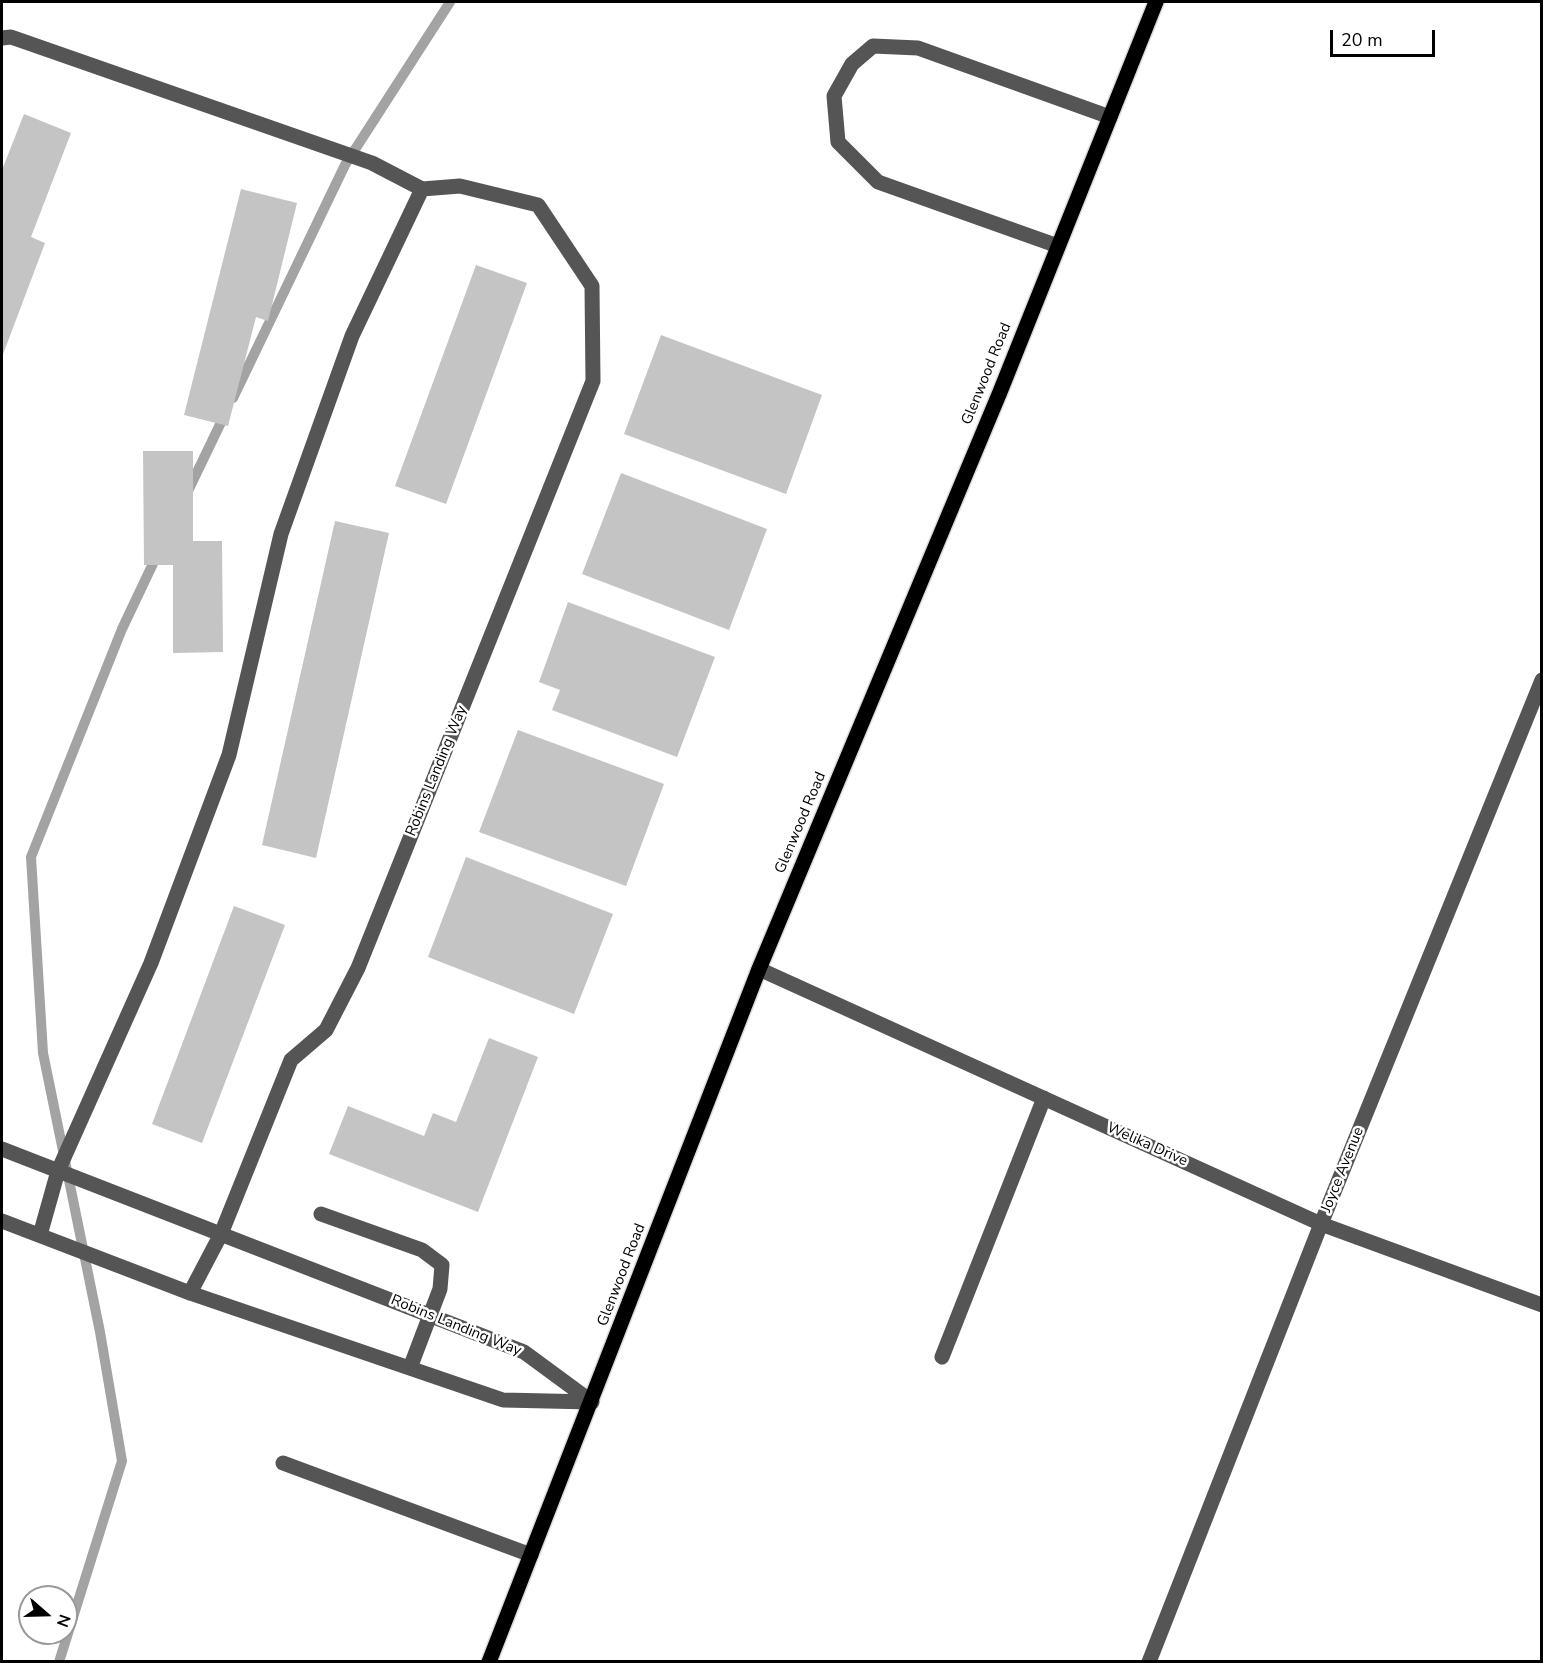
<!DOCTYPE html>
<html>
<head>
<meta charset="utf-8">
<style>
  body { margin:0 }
  #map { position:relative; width:1543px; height:1663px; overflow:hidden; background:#fff; font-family:"Nunito Sans",sans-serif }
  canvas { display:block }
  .frame { position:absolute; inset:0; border:3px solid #000; pointer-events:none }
  .north { position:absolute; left:18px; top:1585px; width:60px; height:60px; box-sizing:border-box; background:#fff; border:2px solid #999; border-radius:50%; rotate:110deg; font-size:16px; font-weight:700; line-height:24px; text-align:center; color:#000 }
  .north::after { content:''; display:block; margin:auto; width:21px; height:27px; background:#000; clip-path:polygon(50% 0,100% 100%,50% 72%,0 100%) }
  .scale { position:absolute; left:1330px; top:30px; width:105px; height:27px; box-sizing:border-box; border:3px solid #000; border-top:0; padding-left:8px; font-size:18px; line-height:21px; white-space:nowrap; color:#000; -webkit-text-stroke:4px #fff; paint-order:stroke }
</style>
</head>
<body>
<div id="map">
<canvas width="1543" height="1663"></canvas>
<div class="frame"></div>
<div class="north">N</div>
<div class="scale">20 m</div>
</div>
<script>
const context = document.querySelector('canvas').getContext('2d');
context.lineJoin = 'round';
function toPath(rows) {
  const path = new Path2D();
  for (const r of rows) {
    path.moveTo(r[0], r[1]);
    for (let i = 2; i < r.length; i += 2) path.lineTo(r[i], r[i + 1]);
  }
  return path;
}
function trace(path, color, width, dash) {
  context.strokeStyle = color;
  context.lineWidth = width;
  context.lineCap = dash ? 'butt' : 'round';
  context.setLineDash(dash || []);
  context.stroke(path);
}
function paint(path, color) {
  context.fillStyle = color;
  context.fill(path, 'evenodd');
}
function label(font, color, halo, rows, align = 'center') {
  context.font = font + ' "Nunito Sans",sans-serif';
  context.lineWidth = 5;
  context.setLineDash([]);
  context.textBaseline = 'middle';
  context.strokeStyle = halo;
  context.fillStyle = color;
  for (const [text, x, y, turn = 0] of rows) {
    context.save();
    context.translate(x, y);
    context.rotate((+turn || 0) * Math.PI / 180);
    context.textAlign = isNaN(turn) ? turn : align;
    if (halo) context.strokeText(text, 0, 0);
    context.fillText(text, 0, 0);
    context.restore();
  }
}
trace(toPath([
  [233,398,345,165,450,2],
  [187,493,226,412],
  [59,1662,122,1461,100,1332,43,1053,31,857,122,629,158,553]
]), '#a3a3a3', 10);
paint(toPath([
  [24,114,71,133,31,237,45,243,2,357,2,170],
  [241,189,297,203,268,321,256,317,228,426,184,415],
  [476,265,527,283,446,504,395,486],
  [661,335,822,395,786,494,624,434],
  [143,451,193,451,193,541,222,541,223,652,173,653,173,565,144,565],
  [621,473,767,529,729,630,582,574],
  [335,521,389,533,316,858,262,845],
  [568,602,715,657,677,757,552,710,560,690,539,682],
  [518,730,664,784,626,886,479,832],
  [466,857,613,914,574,1014,428,957],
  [234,906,285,925,202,1143,152,1124],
  [489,1038,538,1057,478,1212,329,1154,348,1106,424,1136,433,1113,456,1122]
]), '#c4c4c4');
const major = toPath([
  [489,1662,759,969,1000,392,1156,2]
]);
trace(major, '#dbdbdb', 18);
trace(toPath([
  [2,38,11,37,372,163,422,189],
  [1058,246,878,182,838,142,834,96,852,64,873,46,918,48,1110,117],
  [759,969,1321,1224,1542,1305],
  [2,1149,524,1352,592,1402],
  [321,1214,422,1250,442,1265,440,1289,410,1368],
  [2,1221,190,1293,503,1400,592,1402],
  [40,1235,58,1171,151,963,229,755,281,534,352,336,422,189,460,186,538,205,592,286,593,381,358,968,326,1030,291,1060,221,1234,190,1293],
  [942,1357,1044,1098],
  [283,1463,531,1555],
  [1149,1662,1321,1224,1542,680]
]), '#555', 15);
trace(major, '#000', 15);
label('15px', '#000', '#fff', [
  ["Glenwood Road",987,374,-68],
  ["Robins Landing Way",437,771,-68],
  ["Glenwood Road",801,823,-67],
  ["Welika Drive",1147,1145,24],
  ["Joyce Avenue",1343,1170,-68],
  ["Glenwood Road",622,1275,-69],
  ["Robins Landing Way",456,1326,22]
]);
</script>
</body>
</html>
